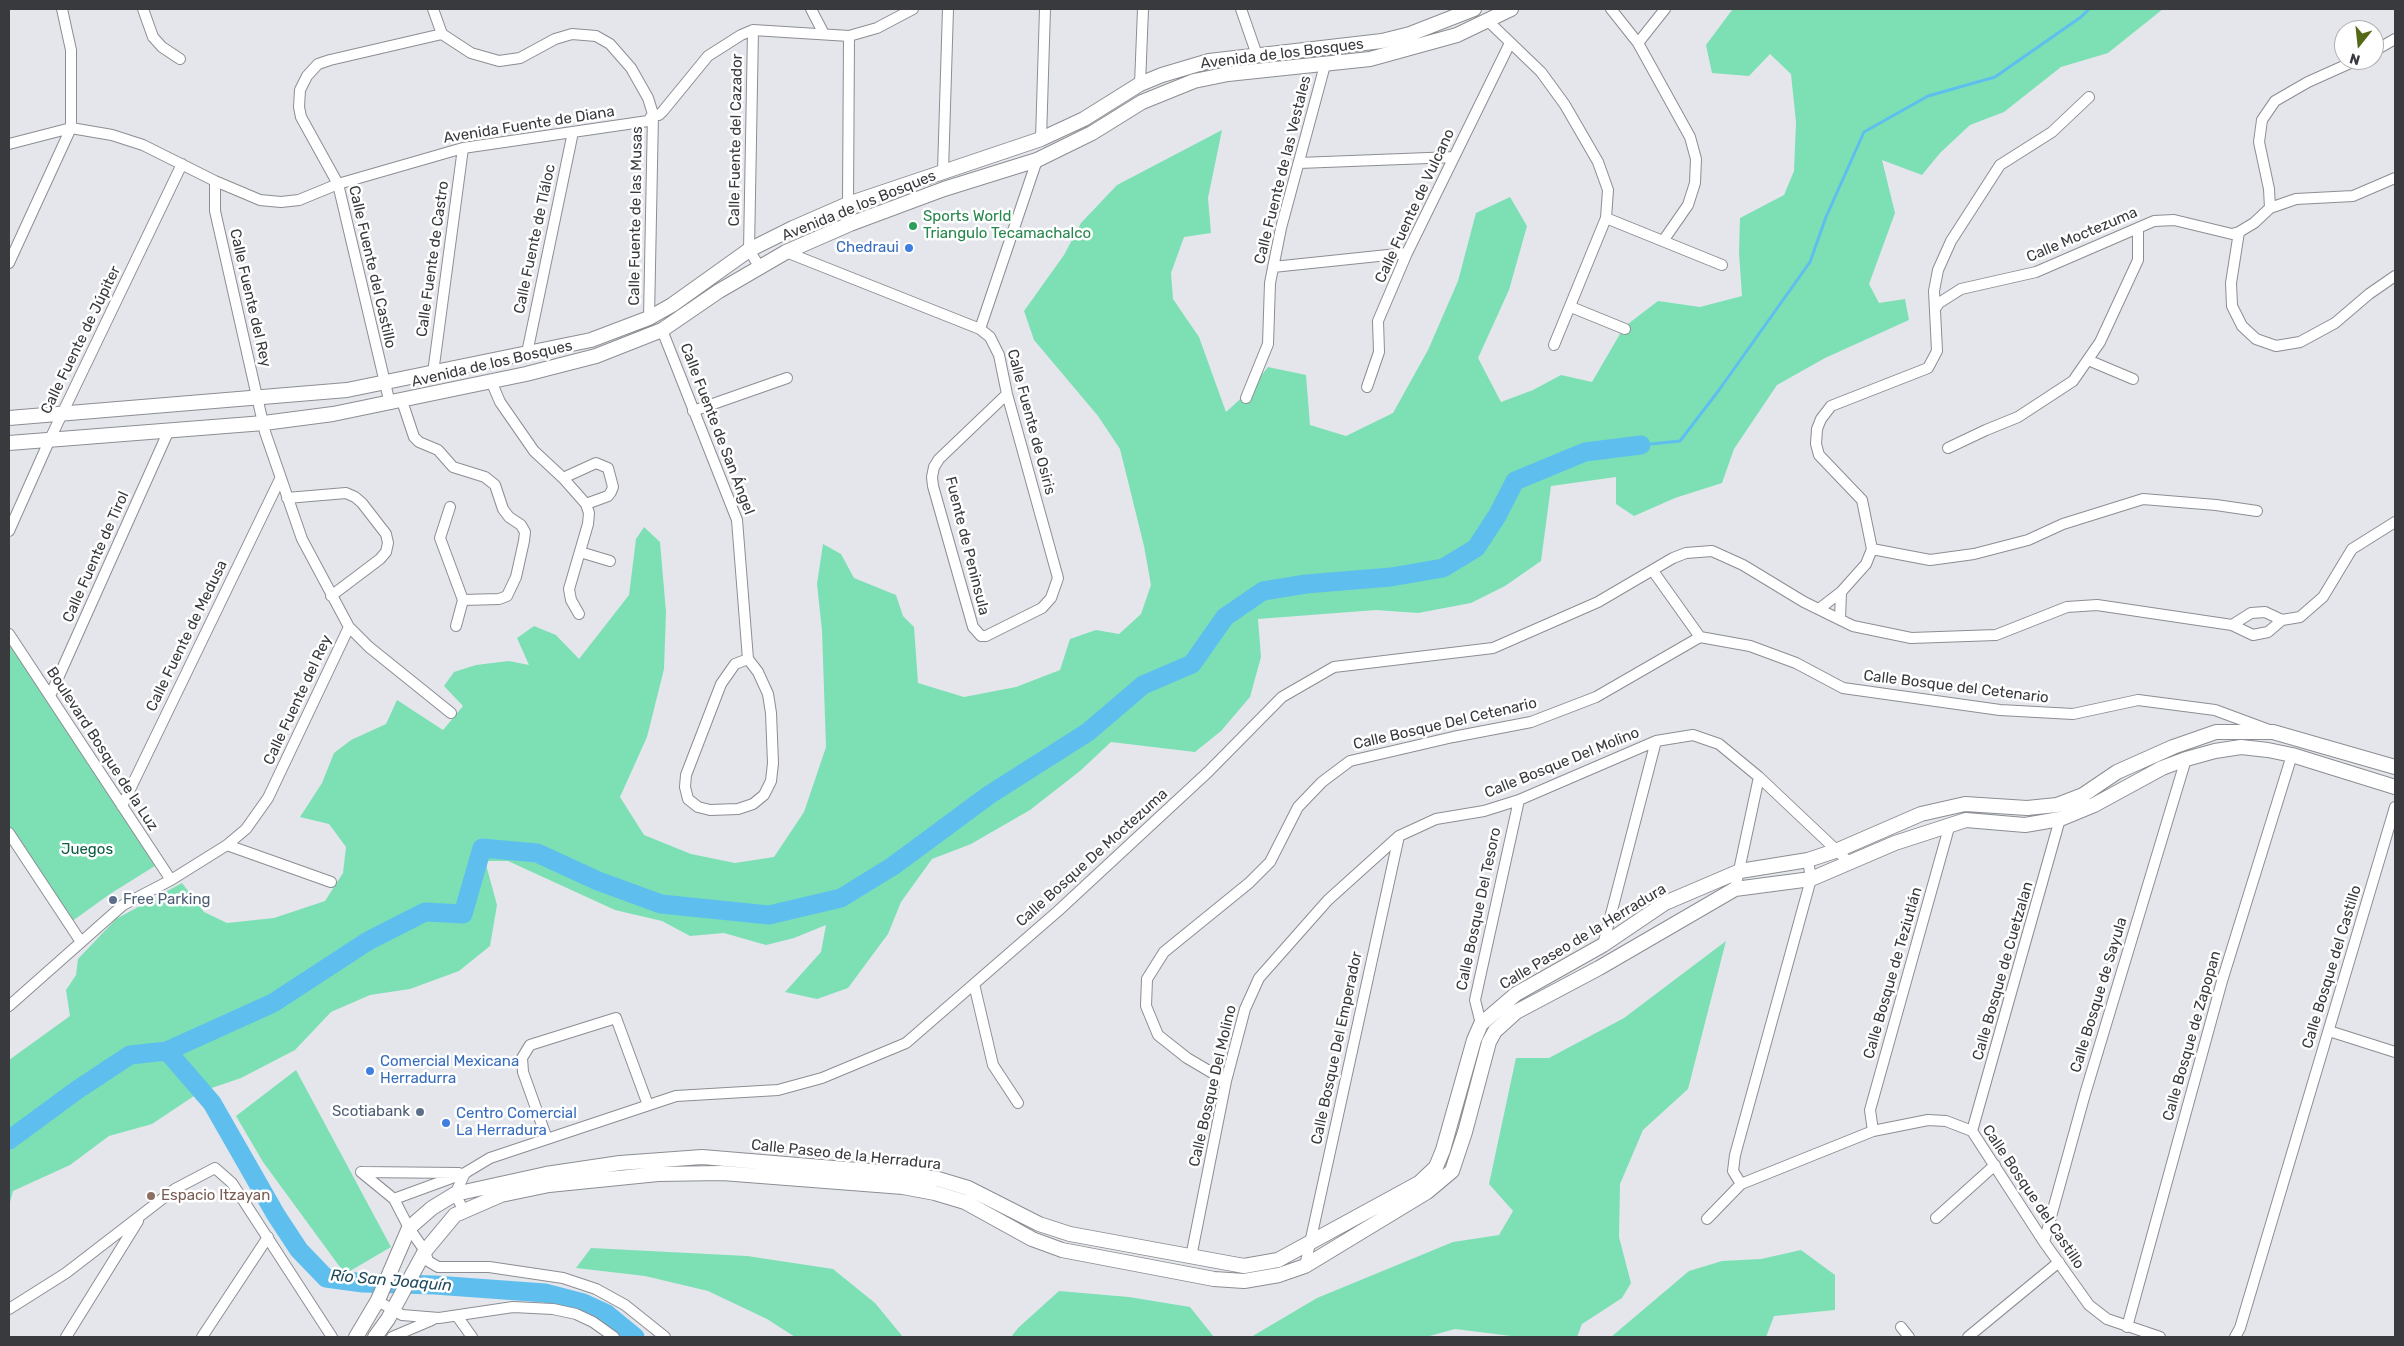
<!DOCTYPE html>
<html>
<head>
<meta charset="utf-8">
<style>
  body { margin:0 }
  #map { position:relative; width:2404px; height:1346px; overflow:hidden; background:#e4e6ec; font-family:Rubik,sans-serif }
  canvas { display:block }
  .frame { position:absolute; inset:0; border:10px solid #393a3d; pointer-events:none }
  .north { position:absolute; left:2334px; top:20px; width:50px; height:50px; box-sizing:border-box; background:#fff; border:1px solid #b0b0b1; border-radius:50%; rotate:196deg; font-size:14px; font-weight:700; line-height:20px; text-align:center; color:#393a3d }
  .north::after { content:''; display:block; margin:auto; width:18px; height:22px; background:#556815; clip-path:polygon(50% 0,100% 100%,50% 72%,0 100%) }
</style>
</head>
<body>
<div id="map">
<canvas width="2404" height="1346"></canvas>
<div class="frame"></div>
<div class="north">N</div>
</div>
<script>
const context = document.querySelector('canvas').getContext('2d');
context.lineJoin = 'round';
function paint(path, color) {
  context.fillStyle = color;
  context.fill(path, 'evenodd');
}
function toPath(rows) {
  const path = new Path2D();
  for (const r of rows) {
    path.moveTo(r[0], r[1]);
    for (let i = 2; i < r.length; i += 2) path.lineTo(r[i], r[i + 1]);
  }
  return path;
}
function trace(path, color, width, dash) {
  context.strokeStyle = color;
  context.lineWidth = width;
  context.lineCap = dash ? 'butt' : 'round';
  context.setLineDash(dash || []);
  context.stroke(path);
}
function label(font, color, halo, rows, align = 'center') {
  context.font = font + ' Rubik,sans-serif';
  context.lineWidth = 5;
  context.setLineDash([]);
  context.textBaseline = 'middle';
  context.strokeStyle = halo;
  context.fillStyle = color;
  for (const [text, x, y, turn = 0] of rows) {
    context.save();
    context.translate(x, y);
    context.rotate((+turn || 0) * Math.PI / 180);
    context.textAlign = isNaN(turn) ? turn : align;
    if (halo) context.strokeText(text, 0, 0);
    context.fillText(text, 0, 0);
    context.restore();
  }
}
paint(toPath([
  [1739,9,2163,9,2108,53,2061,67,2004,112,1970,125,1940,153,1922,175,1882,160,1895,213,1869,284,1879,303,1905,299,1909,320,1825,358,1777,385,1734,449,1722,483,1675,498,1634,516,1616,504,1616,477,1551,486,1541,561,1505,586,1471,603,1418,613,1376,610,1258,619,1261,657,1250,697,1221,731,1195,752,1111,742,1080,771,1030,810,971,844,932,859,901,902,888,934,848,988,817,999,785,992,821,952,826,925,794,938,766,945,724,933,690,936,662,921,615,910,508,861,485,861,497,905,490,946,459,971,410,989,370,995,331,1012,295,1050,241,1078,200,1092,152,1124,109,1136,70,1165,13,1191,9,1206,9,1060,70,1016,66,990,76,975,78,959,116,919,182,883,204,912,227,923,274,918,325,901,343,873,346,847,329,824,300,817,322,783,334,753,351,740,386,724,397,700,443,730,463,706,444,686,454,672,476,665,509,661,529,665,517,638,534,626,556,635,579,659,629,595,636,539,644,527,660,542,666,612,664,669,647,737,620,797,644,835,691,854,735,863,774,857,804,812,826,747,822,631,817,584,823,544,841,554,854,578,896,595,903,616,914,627,918,683,964,697,1016,687,1060,670,1070,639,1096,630,1119,634,1141,614,1151,585,1144,546,1120,449,1098,416,1034,340,1024,311,1064,255,1081,223,1117,185,1222,130,1208,198,1211,233,1184,237,1171,273,1173,299,1199,337,1226,412,1249,391,1268,367,1306,375,1310,425,1346,436,1393,413,1428,350,1458,281,1476,213,1510,197,1527,226,1509,290,1478,358,1501,402,1533,390,1561,375,1592,382,1624,327,1658,301,1700,307,1742,296,1739,252,1740,218,1784,195,1794,171,1796,122,1791,74,1770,54,1749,76,1712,73,1706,45,1732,10],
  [9,637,158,864,110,894,71,922,9,829],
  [1726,941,1688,1089,1643,1130,1620,1184,1619,1237,1631,1283,1622,1298,1582,1324,1577,1337,1519,1337,1455,1329,1426,1337,1251,1337,1317,1298,1453,1242,1499,1235,1513,1211,1489,1184,1516,1058,1549,1058,1624,1018],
  [296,1070,391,1247,345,1274,263,1162,236,1116],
  [591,1248,747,1256,833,1269,875,1303,903,1337,795,1337,767,1319,708,1291,645,1276,576,1268],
  [1801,1250,1835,1275,1835,1310,1774,1316,1766,1337,1611,1337,1689,1271,1722,1261,1761,1259],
  [1059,1291,1129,1297,1190,1307,1214,1337,1011,1337,1018,1328]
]), '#7de0b5');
trace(toPath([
  [1641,445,1680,441,1719,390,1810,262,1826,217,1864,132,1928,96,1995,77,2081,17,2089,9]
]), '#5ebfee', 3);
trace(toPath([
  [167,1051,212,1103,276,1215,299,1250,326,1278,363,1283,435,1285,545,1293,583,1303,607,1314,635,1337],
  [9,1140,77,1090,130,1055,167,1051,273,1003,368,941,425,912,463,914,482,848,537,853,598,881,661,904,769,915,841,898,893,866,989,795,1088,732,1143,685,1192,664,1225,617,1263,591,1306,584,1391,577,1443,568,1476,548,1497,516,1515,481,1585,452,1641,445]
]), '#5ebfee', 19);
const minor = toPath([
  [143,9,153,37,162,47,180,59],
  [433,9,442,34],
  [811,9,824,34],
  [1241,9,1257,55],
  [1611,9,1638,43,1690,137,1696,159,1695,183,1688,205,1663,241],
  [1488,21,1541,72,1565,105,1598,162,1608,190,1606,218,1554,345],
  [753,30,749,250,759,266],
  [1638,43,1665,9],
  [2374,51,2395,39],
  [1140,84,1143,9],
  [1041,139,1045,9],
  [9,144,71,128,112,135,143,145,215,181,260,200,281,202,299,200,338,184,463,148,648,121,653,114,659,115,663,111,708,56,741,35,753,30,849,36,877,28,913,9],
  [1299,163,1454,157],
  [943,171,948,9],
  [215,181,215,211,265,432,302,539,349,627,369,647,451,713],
  [848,204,849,36],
  [2270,208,2269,189,2259,142,2262,120,2275,101,2308,82,2357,60],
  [1606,218,1722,265],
  [2239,232,2231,283,2232,306,2242,326,2256,339,2276,346,2300,342,2335,323,2369,294,2395,276],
  [786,252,980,329,990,337,999,355,1007,394,1058,578,1051,598,1042,608,986,636,981,636,973,627,933,486,932,477,934,467,939,459,1007,394],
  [9,263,71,128,71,50,62,9],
  [1273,267,1407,253],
  [1571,307,1625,329],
  [1935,309,1939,303,1961,289,2036,272,2154,221,2174,220,2232,234,2239,232,2254,223,2270,208,2296,199,2353,196,2395,178],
  [980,329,1037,160],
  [662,330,737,520,748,659,758,672,768,694,771,713,773,763,771,781,764,795,753,804,738,809,710,810,698,807,688,799,685,787,686,775,721,684,735,664,748,659],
  [527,353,573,132],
  [2088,360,2133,379],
  [433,373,463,148],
  [491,381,500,402,534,451,563,478,586,504,589,513,588,524,569,589,571,600,579,614],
  [1367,387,1379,352,1378,321,1407,253,1510,43],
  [1246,398,1268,344,1270,283,1281,228,1325,65],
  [402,401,414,437,419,442,438,450,453,467,485,477,495,485,503,509,509,517,521,525,525,532,524,541,516,577,507,596,499,599,463,600,440,538,450,507],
  [390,404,338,184,301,117,299,107,300,90,307,76,318,64,330,60,442,34,471,53,499,61,520,58,555,39,572,34,596,36,610,44,631,68,648,98,653,114,649,318],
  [693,411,787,378],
  [1948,448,1986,430,2018,417,2073,381,2100,342,2138,260,2138,228],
  [563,478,596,463,608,468,613,487,611,492,608,496,586,504],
  [287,498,346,493,355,497,362,503,386,534,388,543,386,552,380,559,331,596],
  [9,531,50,439,182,164],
  [1872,549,1930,560,1974,554,2028,540,2063,524,2143,499,2216,505,2257,511],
  [580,552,610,561],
  [1653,571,1700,637],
  [1819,609,1841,592,1866,564,1872,549,1862,500,1819,455,1816,444,1817,429,1821,419,1831,406,1928,368,1937,351,1934,291,1938,270,1951,241,2000,165,2052,132,2089,97],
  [1840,619,1841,592],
  [2232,625,2251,613,2265,612,2282,620],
  [456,626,463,600],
  [9,634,171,880],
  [1700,637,1750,646,1796,663,1843,688,2000,710,2073,714,2138,700,2215,710,2269,730],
  [50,696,169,430],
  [122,806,280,479],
  [9,833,81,942],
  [227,845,331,882],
  [1735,889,1759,777],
  [1603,945,1656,741],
  [974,984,993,1065,1018,1103],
  [9,1006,123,905,171,880,227,845,246,829,268,798,349,627],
  [1481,1024,1475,1000,1519,800],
  [2329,1031,2395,1052],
  [1226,1081,1187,1058,1158,1035,1146,1006,1147,979,1164,952,1249,883,1270,862,1298,807,1322,782,1350,761,1453,737,1531,722,1596,697,1700,637],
  [1873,1131,1870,1110,1950,824],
  [1972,1131,2060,819],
  [547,1139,523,1072,522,1058,530,1045,616,1018,648,1105],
  [361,1172,394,1199,409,1228,425,1251,428,1261,438,1267,489,1267,563,1278,596,1289,625,1305,665,1337],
  [361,1172,459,1173],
  [1741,1184,1733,1171,1735,1155,1811,879,1808,860],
  [394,1199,465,1173,490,1158,676,1096,778,1090,822,1078,906,1043,1058,911,1208,772,1282,697,1334,667,1493,648,1598,602,1673,558,1686,553,1712,551,1743,565,1804,602,1853,626,1911,638,1996,635,2067,607,2097,605,2232,625,2253,635,2268,632,2282,620,2300,617,2323,597,2352,549,2395,522],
  [464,1211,455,1194,465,1173],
  [1936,1218,1995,1165],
  [1707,1219,1741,1184,1873,1131,1928,1120,1946,1121,1972,1131,2044,1242,2089,1305,2107,1319,2160,1337],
  [2044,1242,2085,1094,2186,759],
  [1191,1257,1226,1081,1245,1009,1259,978,1328,900,1399,836,1436,819,1484,811,1519,800,1656,741,1693,735,1719,744,1759,777,1850,863],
  [1305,1266,1399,836],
  [378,1301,402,1315,439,1318,513,1307,553,1309,576,1314,593,1322,614,1337],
  [9,1309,66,1273,175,1189,215,1168,232,1183,332,1337],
  [457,1316,472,1337],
  [1901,1327,1909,1337],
  [2127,1327,2222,981,2292,755],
  [66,1337,138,1221],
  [202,1337,268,1237],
  [392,1337,432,1320],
  [1968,1337,2059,1262],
  [2235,1337,2240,1328,2395,807]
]);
const secondary = toPath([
  [9,418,347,390,591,340,649,318,672,305,749,250,793,228,848,204,1041,139,1084,119,1140,84,1162,75,1209,61,1382,41,1410,34,1474,9],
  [9,443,264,423,333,414,526,374,596,356,662,330,719,291,786,252,850,224,944,189,1037,160,1092,133,1142,102,1194,81,1228,74,1370,59,1457,35,1511,9],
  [356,1337,378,1300,409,1228,432,1208,455,1194,546,1174,620,1163,702,1157,906,1174,938,1179,968,1188,1039,1224,1070,1234,1244,1266,1278,1260,1419,1183,1436,1167,1443,1150,1474,1040,1481,1024,1516,994,1603,945,1665,903,1740,871,1808,860,1838,850,1921,814,1965,804,2027,808,2057,805,2083,795,2117,772,2173,747,2216,732,2273,732,2395,767],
  [375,1337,388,1319,425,1251,455,1215,501,1195,549,1185,658,1174,722,1173,903,1187,935,1193,965,1202,1032,1239,1062,1250,1214,1279,1244,1281,1279,1275,1305,1266,1427,1192,1452,1171,1465,1132,1489,1042,1495,1031,1516,1012,1599,968,1735,889,1811,879,1895,843,1966,820,2025,825,2060,819,2094,805,2162,768,2186,759,2215,751,2241,747,2268,750,2292,755,2395,787]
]);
trace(minor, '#8b8e93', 12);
trace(secondary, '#8b8e93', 16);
trace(minor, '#fff', 10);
trace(secondary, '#fff', 14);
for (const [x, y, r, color] of [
  [913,226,5,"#2e9e5b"],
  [909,248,5,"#3f7fe0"],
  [113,900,5,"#5c6f8a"],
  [370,1071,5,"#3f7fe0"],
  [420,1112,5,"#5c6f8a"],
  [446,1123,5,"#3f7fe0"],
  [151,1196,5,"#8d6e63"]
]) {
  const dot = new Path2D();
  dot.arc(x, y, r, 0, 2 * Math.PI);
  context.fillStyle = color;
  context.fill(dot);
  trace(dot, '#fff', 2);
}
label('15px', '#393a3d', '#fff', [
  ["Avenida de los Bosques",1282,54,-7],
  ["Avenida Fuente de Diana",529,125,-9],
  ["Calle Fuente del Cazador",736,140,-89],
  ["Calle Fuente de las Vestales",1283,170,-76],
  ["Avenida de los Bosques",859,206,-22],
  ["Calle Fuente de Vulcano",1415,206,-65],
  ["Calle Fuente de las Musas",636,216,-89],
  ["Calle Moctezuma",2082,235,-23],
  ["Calle Fuente de Tláloc",535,239,-78],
  ["Calle Fuente de Castro",433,259,-82],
  ["Calle Fuente del Castillo",372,267,77],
  ["Calle Fuente del Rey",250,298,77],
  ["Calle Fuente de Júpiter",81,340,-64],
  ["Avenida de los Bosques",492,364,-13],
  ["Calle Fuente de Osiris",1031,422,75],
  ["Calle Fuente de San Ángel",717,429,69],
  ["Fuente de Peninsula",967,546,76],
  ["Calle Fuente de Tirol",96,557,-66],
  ["Calle Fuente de Medusa",187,636,-64],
  ["Calle Bosque del Cetenario",1956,687,7],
  ["Calle Fuente del Rey",298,700,-65],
  ["Calle Bosque Del Cetenario",1445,724,-13],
  ["Boulevard Bosque de la Luz",102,749,57],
  ["Calle Bosque Del Molino",1562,763,-22],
  ["Calle Bosque De Moctezuma",1092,858,-42],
  ["Calle Bosque Del Tesoro",1479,909,-78],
  ["Calle Paseo de la Herradura",1583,937,-31],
  ["Calle Bosque del Castillo",2332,967,-73],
  ["Calle Bosque de Cuetzalan",2003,971,-74],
  ["Calle Bosque de Teziutlán",1893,973,-74],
  ["Calle Bosque de Sayula",2099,995,-73],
  ["Calle Bosque de Zapopan",2192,1036,-74],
  ["Calle Bosque Del Emperador",1337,1048,-78],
  ["Calle Bosque Del Molino",1213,1086,-77],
  ["Calle Paseo de la Herradura",846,1155,6],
  ["Calle Bosque del Castillo",2033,1197,56]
]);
label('15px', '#27864d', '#fff', [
  ["Sports World",923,217],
  ["Triangulo Tecamachalco",923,234]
], 'left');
label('15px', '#366cbe', '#fff', [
  ["Chedraui",899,248,"right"],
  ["Comercial Mexicana",380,1062],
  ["Herradurra",380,1079],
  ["Centro Comercial",456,1114],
  ["La Herradura",456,1131]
], 'left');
label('15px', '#0d5e43', '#fff', [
  ["Juegos",87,850]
]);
label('15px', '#4e5e75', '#fff', [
  ["Free Parking",123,900],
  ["Scotiabank",410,1112,"right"]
], 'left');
label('15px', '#785e54', '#fff', [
  ["Espacio Itzayan",161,1196]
], 'left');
label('italic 16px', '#204a5e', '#fff', [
  ["Río San Joaquín",391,1281,5]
]);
</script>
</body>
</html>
